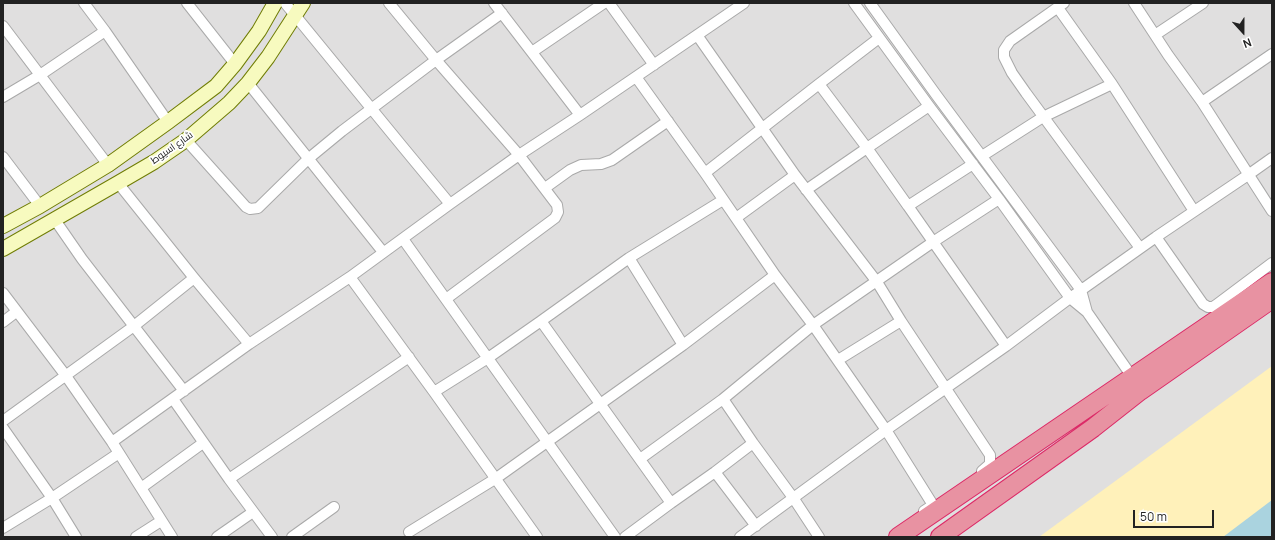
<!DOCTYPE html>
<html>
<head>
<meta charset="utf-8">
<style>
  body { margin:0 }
  #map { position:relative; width:1275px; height:540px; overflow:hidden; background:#f2efe9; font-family:Manrope,sans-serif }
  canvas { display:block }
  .frame { position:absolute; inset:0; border:4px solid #222; pointer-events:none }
  .north { position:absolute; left:1223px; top:12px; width:40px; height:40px; -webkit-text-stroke:3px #fff; paint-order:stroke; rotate:159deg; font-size:11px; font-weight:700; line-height:16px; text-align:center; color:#222 }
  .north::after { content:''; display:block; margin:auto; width:14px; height:18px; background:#222; clip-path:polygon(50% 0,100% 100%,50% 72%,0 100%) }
  .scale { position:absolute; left:1133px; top:510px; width:81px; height:18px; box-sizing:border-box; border:2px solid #222; border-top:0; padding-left:5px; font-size:12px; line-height:14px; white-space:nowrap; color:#222; -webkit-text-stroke:3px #fff; paint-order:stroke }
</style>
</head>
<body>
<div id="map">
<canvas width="1275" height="540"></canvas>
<div class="frame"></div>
<div class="north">N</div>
<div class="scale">50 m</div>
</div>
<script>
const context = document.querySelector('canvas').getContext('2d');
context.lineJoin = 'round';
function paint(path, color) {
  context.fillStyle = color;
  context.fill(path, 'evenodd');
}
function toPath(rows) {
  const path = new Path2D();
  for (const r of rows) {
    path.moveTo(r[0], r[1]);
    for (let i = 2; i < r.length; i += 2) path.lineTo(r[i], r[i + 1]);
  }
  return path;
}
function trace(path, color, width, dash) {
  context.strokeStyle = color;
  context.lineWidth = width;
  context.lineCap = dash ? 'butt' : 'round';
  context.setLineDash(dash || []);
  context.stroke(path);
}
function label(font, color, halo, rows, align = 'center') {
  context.font = font + ' Manrope,Cairo,sans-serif';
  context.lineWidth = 3.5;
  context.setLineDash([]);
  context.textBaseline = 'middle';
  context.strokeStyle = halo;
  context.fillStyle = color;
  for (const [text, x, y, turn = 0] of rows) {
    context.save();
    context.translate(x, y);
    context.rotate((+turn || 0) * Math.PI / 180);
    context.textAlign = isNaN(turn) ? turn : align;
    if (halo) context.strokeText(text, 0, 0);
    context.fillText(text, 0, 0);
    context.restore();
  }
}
paint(toPath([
  [3,3,1272,3,1272,375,1049,537,3,537]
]), '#e0dfdf');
paint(toPath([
  [1272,366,1272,522,1249,537,1039,537]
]), '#fff1ba');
paint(toPath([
  [1272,500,1272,537,1223,537]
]), '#aad3df');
const street = toPath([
  [84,3,105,31,168,122],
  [187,3,235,64],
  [285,3,402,146,450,204],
  [494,3,580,115],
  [609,3,654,65],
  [854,3,929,106,999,199,1070,298,1087,312,1135,381],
  [870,3,937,96,1081,290,1087,312],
  [1064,3,1010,41,1004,50,1004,57,1012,73,1026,93,1140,248],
  [1134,3,1168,55,1202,102,1272,211],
  [1058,8,1112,84,1194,211],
  [3,26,108,165],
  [697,35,795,175,877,282,901,321],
  [1155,35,1203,3],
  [532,52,604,3],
  [636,77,705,173,775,275,813,325,886,430,933,505,924,511],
  [248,83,383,252],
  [819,84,879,38],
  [3,97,40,75,105,31],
  [1202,102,1272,54],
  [186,140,246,207,250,209,258,208,308,159,342,131,436,60,502,13],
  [982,156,1043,117,1112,84],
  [3,157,40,206],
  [973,164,908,206,1006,346],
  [705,173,819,84,867,148,929,106],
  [118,183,194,278,249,344],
  [545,188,570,170,581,165,601,164,612,160,668,121],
  [806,190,867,148,908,206],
  [736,218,795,175],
  [55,220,82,259,184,391],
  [1156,237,1203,304,1208,307,1213,307,1216,305,1272,263],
  [403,239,615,537],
  [629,258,683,345],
  [350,277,434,392,537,537],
  [3,293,66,376,112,442,172,537],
  [446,299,555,218,558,212,557,205,519,155,580,115,744,3],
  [541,321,629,258,723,200],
  [3,322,16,312],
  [838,360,901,321,990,455,990,464,982,471],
  [434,392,488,358,541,321,671,503],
  [173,399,229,479,272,537],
  [3,421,134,326,194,278],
  [3,428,52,498,76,537],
  [112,442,249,344,350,277,450,204,519,155,436,60,389,3],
  [640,459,723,399],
  [715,472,756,526],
  [229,479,409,357],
  [141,488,203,443],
  [3,528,52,498,119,453],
  [409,532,495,479,683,345,775,275],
  [136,537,161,521],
  [217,537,253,512],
  [292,537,334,507],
  [625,537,671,503,715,472,753,443],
  [740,537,886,430,1006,346,1070,298,1156,237,1248,175,1272,158],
  [819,537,794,499,753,443,723,399,813,325,933,242,999,199]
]);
const secondary = toPath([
  [3,226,40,206,108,165,168,122,216,86,235,64,259,31,275,3],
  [3,249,118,183,154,162,186,140,229,103,248,83,268,57,303,3]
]);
const highway = toPath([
  [898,537,1272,282],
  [940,537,1093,428,1140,391,1272,299]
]);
trace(street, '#a9a9a9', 12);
trace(secondary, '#707d05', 16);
trace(highway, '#dc2a67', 20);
trace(street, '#fff', 10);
trace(secondary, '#f7fabf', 14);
trace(highway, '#e892a2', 18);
label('10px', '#222', '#fff', [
  ["شارع اسيوط",172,148,-35]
]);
</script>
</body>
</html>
